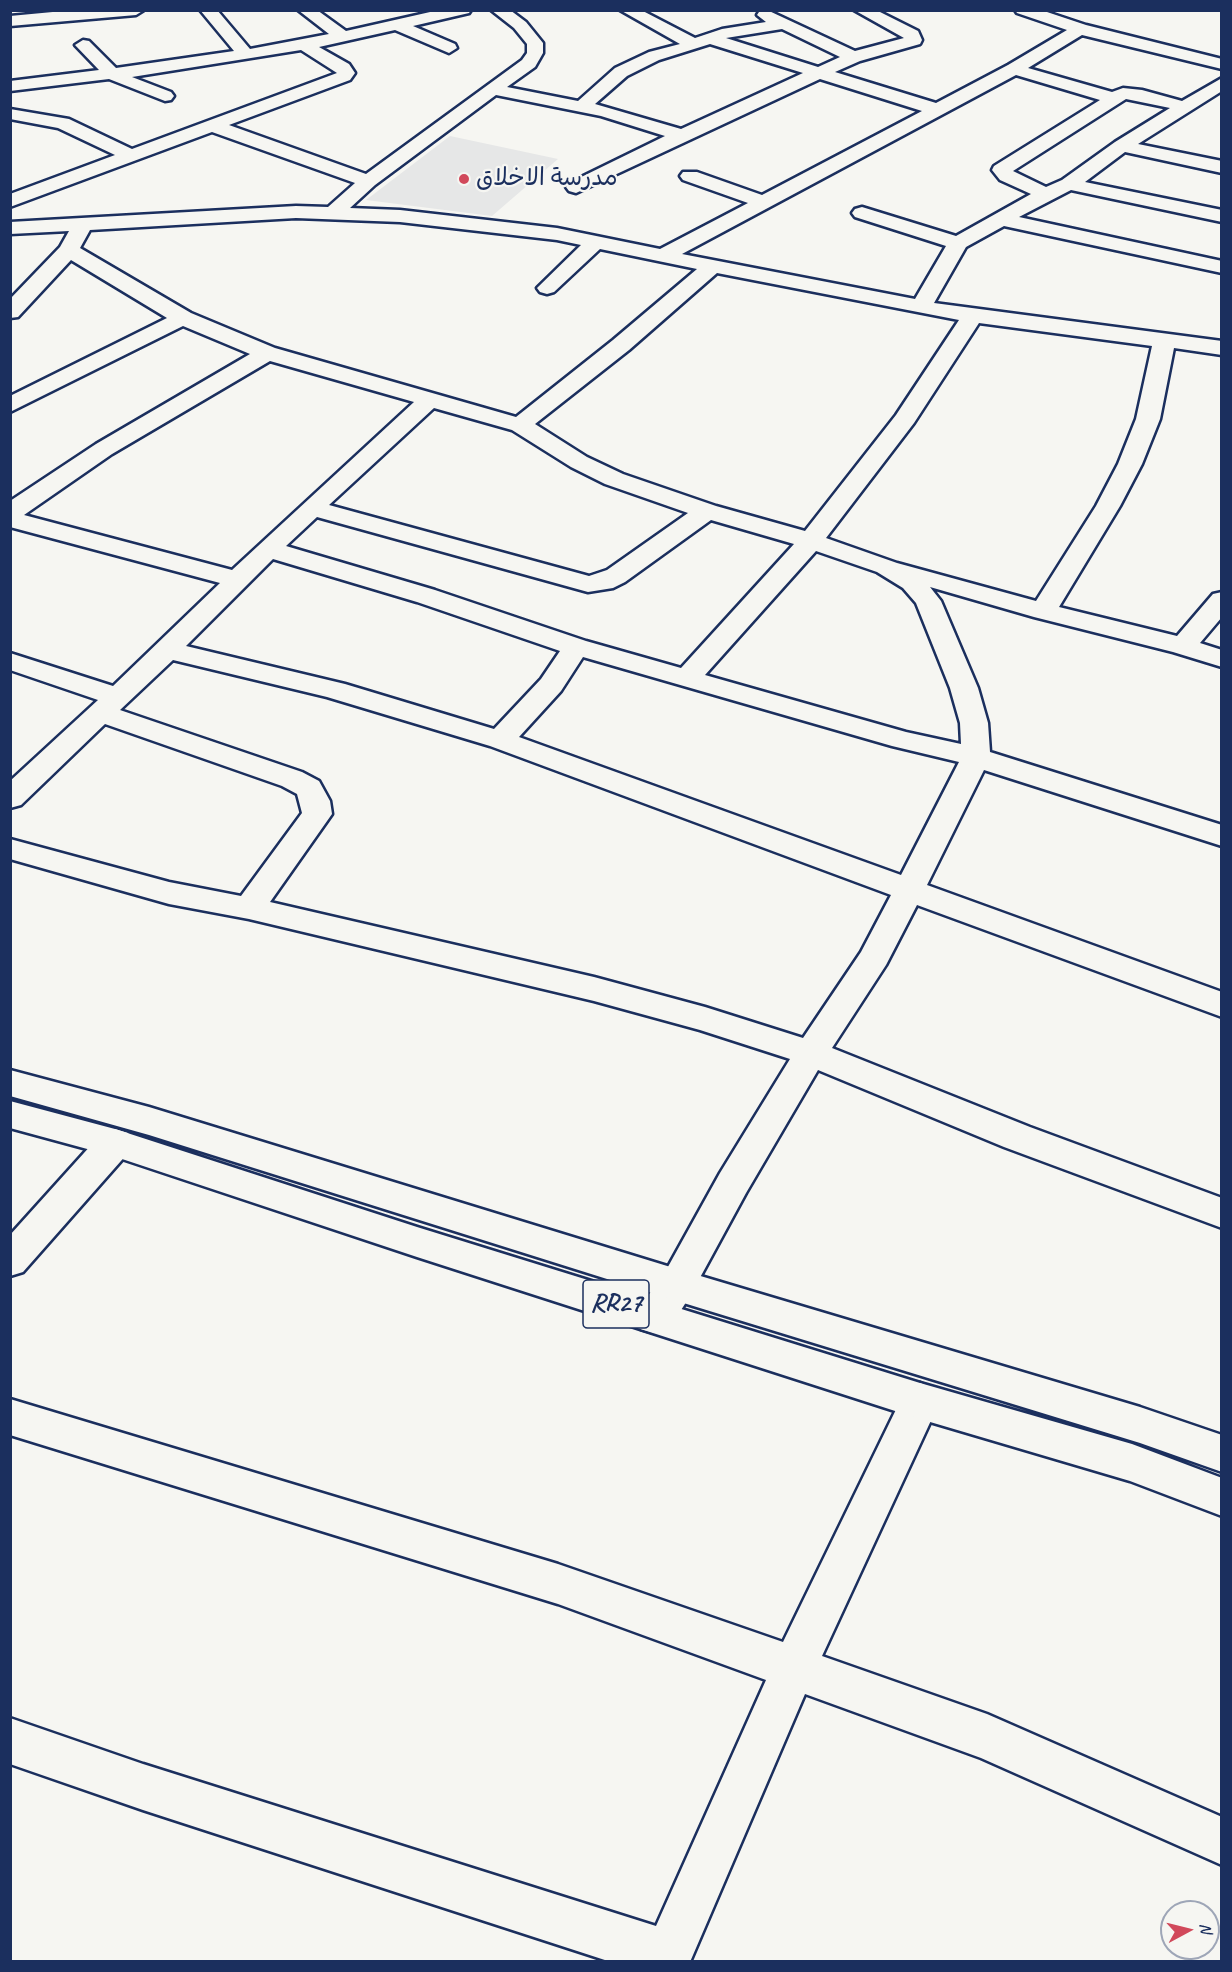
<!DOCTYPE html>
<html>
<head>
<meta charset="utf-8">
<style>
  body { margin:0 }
  #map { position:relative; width:1232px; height:1972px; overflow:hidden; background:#f6f6f2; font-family:Caveat,sans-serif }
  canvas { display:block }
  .frame { position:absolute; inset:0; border:12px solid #1b2f5e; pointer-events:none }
  .north { position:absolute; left:1160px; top:1900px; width:60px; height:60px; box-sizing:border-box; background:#f6f6f2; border:2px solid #9ea6b7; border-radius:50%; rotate:83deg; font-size:16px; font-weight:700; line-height:24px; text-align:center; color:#1b2f5e }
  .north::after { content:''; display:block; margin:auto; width:21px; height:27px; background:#d1495b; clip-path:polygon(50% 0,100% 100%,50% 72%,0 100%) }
</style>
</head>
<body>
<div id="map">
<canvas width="1232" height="1972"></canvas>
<div class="frame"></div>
<div class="north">N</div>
</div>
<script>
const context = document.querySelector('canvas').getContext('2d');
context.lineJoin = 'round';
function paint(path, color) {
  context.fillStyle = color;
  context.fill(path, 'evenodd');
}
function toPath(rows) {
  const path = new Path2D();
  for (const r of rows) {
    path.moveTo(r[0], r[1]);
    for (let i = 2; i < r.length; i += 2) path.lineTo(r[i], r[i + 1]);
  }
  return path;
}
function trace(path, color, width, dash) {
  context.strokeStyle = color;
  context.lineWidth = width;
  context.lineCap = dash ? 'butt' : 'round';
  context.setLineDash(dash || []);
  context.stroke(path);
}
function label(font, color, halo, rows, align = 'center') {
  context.font = font + ' Caveat,"Playpen Sans Arabic",sans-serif';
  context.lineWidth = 4.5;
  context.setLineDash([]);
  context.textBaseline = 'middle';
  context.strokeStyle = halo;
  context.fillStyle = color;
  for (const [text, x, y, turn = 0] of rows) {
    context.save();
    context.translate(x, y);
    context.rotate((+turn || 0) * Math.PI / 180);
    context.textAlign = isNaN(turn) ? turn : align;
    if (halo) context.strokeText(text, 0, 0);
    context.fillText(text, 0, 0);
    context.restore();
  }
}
paint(toPath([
  [450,136,558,159,492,216,366,200]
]), '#e6e7e7');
const minor = toPath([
  [74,10,144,10,136,15,10,26,10,16,74,10],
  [200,10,217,10,250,49,329,34,298,10,317,10,346,31,439,10,471,10,469,13,413,26,455,44,457,48,449,53,395,30,319,47,349,64,355,73,350,80,229,125,366,174,522,60,527,53,527,44,514,28,491,10,510,10,526,22,543,43,543,53,535,67,507,87,578,101,615,68,649,52,680,44,620,10,641,10,695,38,722,29,766,22,757,15,759,12,767,10,855,51,904,38,854,10,876,10,918,31,922,40,920,44,860,61,835,72,936,103,1008,65,1067,30,1017,13,1015,10,1041,10,1086,25,1222,59,1222,69,1082,35,1028,68,1112,92,1123,88,1142,90,1182,101,1222,78,1222,91,1138,144,1222,161,1222,173,1125,152,1085,182,1222,210,1222,222,1071,190,1019,217,1222,261,1222,273,1004,226,966,247,934,303,1222,341,1222,355,1174,348,1160,419,1142,464,1120,506,1059,607,1177,636,1213,594,1222,592,1222,617,1200,643,1222,650,1222,667,1173,652,1034,617,930,587,941,601,978,688,988,723,990,752,1222,825,1222,846,984,770,927,885,1222,992,1222,1017,917,905,886,965,832,1048,1030,1127,1222,1198,1222,1228,1004,1147,818,1070,746,1193,690,1296,669,1329,655,1333,641,1329,636,1317,641,1305,664,1274,720,1173,790,1059,700,1030,594,1001,249,919,169,904,10,859,10,839,169,882,241,896,302,813,297,794,282,786,105,724,21,805,10,808,10,781,98,700,10,670,10,653,113,686,220,583,10,527,10,501,96,444,250,354,183,326,10,412,10,396,167,318,71,260,18,317,10,318,10,299,60,247,69,231,10,234,10,222,296,206,328,207,355,183,212,132,10,207,10,194,115,155,58,128,10,119,10,109,69,119,132,149,337,73,301,50,132,77,171,92,174,96,171,100,165,101,109,79,10,91,10,81,99,70,75,45,83,40,89,41,116,68,234,51,200,10],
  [782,29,840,57,818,67,726,38,782,29],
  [710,44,803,73,681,129,595,104,627,76,659,60,710,44],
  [1016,75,1100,100,994,166,992,170,1000,180,1031,194,956,236,862,207,855,209,852,213,855,217,946,246,915,299,682,254,1016,75],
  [820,79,922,111,762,195,697,172,683,172,680,176,683,180,748,203,660,249,557,228,400,210,350,208,375,185,496,95,601,116,665,136,569,183,566,187,569,191,576,193,820,79],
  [1126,99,1170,108,1115,142,1062,180,1046,187,1013,171,1126,99],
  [296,218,400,222,557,240,581,245,537,288,540,292,547,294,554,292,600,249,697,269,613,340,516,417,275,348,191,313,80,248,90,230,296,218],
  [717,273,959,320,896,415,805,531,716,506,623,474,587,457,535,424,629,350,717,273],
  [979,323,1152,346,1136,419,1118,464,1096,506,1036,601,897,563,826,538,914,423,979,323],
  [270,361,414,402,232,570,24,515,112,454,270,361],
  [434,408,512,430,571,467,605,484,688,513,607,570,589,576,329,505,434,408],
  [317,517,588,592,613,588,625,582,711,520,794,544,681,668,586,641,435,590,286,546,317,517],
  [816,551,877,572,903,588,916,603,950,688,960,723,961,744,906,732,705,675,816,551],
  [273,559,417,602,560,651,541,679,494,729,345,684,186,646,273,559],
  [583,657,892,746,959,762,901,875,519,737,561,691,583,657],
  [173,660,327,697,490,746,891,895,861,952,803,1038,705,1007,594,977,270,902,332,814,330,801,319,781,302,772,120,710,173,660],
  [115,1129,128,1133,133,1143,128,1153,23,1272,10,1276,10,1235,102,1133,115,1129],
  [920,1383,934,1389,940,1401,822,1656,987,1714,1222,1817,1222,1865,981,1758,805,1694,690,1962,611,1962,143,1810,10,1764,10,1718,143,1764,656,1926,766,1680,558,1604,10,1435,10,1399,558,1564,783,1642,906,1389,920,1383]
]);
const highway = toPath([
  [10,1070,149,1107,677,1269,1140,1407,1222,1435,1222,1472,1140,1443,677,1301,149,1135,10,1096,10,1070],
  [10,1101,115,1129,417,1227,920,1383,1132,1444,1222,1478,1222,1516,1130,1481,920,1419,417,1257,113,1156,10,1128,10,1101]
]);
trace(minor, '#1b2f5e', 5);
trace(highway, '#1b2f5e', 5);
paint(minor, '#f6f6f2');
paint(highway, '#f6f6f2');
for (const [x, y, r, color] of [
  [464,179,6,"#d1495b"]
]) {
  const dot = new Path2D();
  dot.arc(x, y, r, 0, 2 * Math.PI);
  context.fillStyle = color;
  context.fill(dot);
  trace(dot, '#f6f6f2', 2);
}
label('24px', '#1b2f5e', '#f6f6f2', [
  ["مدرسة الاخلاق",476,179]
], 'left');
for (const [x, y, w] of [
  [616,1304,66]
]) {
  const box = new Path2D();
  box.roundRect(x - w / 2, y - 24, w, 48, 4.5);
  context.fillStyle = '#f6f6f2';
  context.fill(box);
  trace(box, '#1b2f5e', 1.5);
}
label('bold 27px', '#1b2f5e', null, [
  ["RR27",616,1304]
]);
</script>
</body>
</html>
